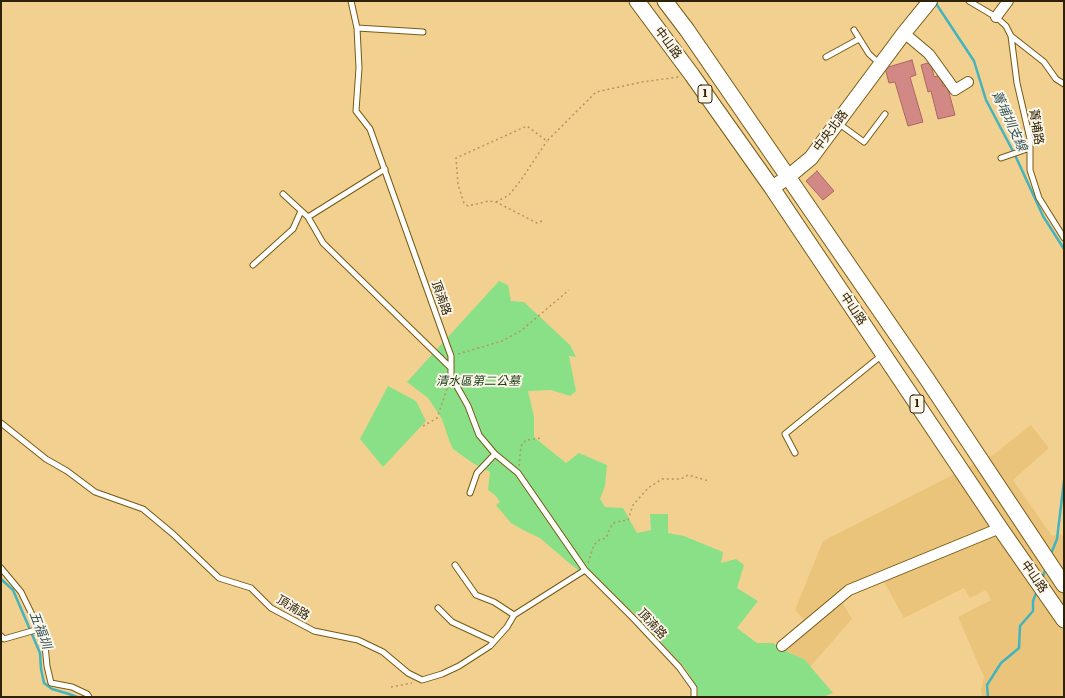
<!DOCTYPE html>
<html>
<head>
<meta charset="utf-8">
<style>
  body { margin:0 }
  #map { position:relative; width:1065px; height:698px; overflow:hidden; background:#f2d190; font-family:Literata,serif }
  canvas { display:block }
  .frame { position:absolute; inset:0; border:2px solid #2e2106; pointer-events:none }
</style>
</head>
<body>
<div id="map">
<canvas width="1065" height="698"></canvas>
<div class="frame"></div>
</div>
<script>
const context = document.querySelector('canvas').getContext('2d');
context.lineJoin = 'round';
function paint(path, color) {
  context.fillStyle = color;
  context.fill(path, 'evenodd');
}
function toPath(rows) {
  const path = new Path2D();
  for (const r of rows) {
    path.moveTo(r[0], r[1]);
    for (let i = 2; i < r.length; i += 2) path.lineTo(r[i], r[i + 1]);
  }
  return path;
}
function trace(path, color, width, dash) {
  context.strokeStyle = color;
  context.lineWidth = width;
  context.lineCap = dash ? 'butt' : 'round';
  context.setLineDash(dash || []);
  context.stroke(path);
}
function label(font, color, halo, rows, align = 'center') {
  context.font = font + ' Literata,"Noto Sans TC",serif';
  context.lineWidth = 4;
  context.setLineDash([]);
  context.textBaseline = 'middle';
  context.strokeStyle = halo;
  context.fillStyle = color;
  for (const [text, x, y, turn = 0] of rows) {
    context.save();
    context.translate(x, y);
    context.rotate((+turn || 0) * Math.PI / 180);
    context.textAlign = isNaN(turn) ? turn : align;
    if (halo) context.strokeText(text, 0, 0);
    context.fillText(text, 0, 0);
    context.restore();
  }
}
paint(toPath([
  [1031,425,1049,448,1013,480,1052,536,1061,534,1064,537,1064,697,982,697,981,690,984,677,958,617,991,600,986,590,970,598,964,588,904,618,884,582,854,594,842,602,852,619,810,667,804,659,783,650,806,622,795,610,823,541,994,454]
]), '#e9c47a');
paint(toPath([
  [499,281,508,285,511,301,524,302,570,345,576,357,569,356,576,391,570,396,551,390,528,391,534,417,534,437,566,463,579,453,607,465,605,486,600,499,605,507,623,508,637,533,651,530,650,514,668,514,668,533,684,536,723,552,721,563,736,559,744,565,737,588,758,601,737,628,757,643,773,643,783,650,804,659,833,693,823,697,698,697,698,689,685,668,633,612,569,563,540,538,525,531,511,523,496,505,500,502,495,495,488,490,490,472,474,464,453,449,449,440,442,419,428,398,407,382],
  [388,386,416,401,426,421,383,467,360,439]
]), '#8ae087');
trace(toPath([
  [936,1,937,5,974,61,986,100,1015,155,1043,216,1064,249],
  [1051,554,1057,539,1064,481],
  [1,579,13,590,40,653,41,669,44,683,52,689,69,694,77,697],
  [1042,579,1046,568],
  [988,697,987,685,1001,663,1019,648,1020,626,1033,611,1033,601,1037,591]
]), '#43b4be', 2.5);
const building = toPath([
  [912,60,916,75,910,77,923,122,908,126,895,82,889,83,885,68,912,60],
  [931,62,934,77,941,75,943,86,947,85,955,115,938,119,931,91,928,92,921,65,931,62],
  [817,171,834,191,823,200,806,181,817,171]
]);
paint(building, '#d28884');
trace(building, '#ad6663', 1);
const lane = toPath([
  [351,1,357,28,359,68,356,111,370,129,448,348,451,356,451,376,468,406,479,435,495,454,518,473,585,570,634,619,679,667,694,688,694,697],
  [969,1,996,17,1006,26,1011,36,1017,83,1030,139,1030,170,1039,198,1064,238],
  [357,28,423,32],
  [854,30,869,54,880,64],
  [1011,36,1044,62,1056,79,1064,84],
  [826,57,859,39],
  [838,123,864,142,885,114],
  [1001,158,1030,148],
  [283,194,308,217,323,243,450,367],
  [308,217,385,169],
  [253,265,293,229,301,211],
  [1,423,46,459,67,471,95,492,143,509,173,534,219,578,251,588,271,608,314,631,358,640,383,652,408,673,422,680,442,674,459,666,490,646,507,627,514,615,585,570],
  [795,453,785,434,882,355],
  [470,493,477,473,495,454],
  [455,565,476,595,494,602,514,615],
  [1,568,21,592,39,629,45,645,47,666,51,683,72,687,87,694,89,697],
  [438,608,452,622,493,641],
  [1,636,4,639,39,629]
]);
const street = toPath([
  [996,17,1008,1],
  [904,33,929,54,955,90,968,82],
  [782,646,849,590,1000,528]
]);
const secondary = toPath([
  [772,188,788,177,811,158,904,33,930,1]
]);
const primary = toPath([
  [637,1,692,75,772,188,1000,528,1064,620],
  [665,1,687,30,927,379,1064,585]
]);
trace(lane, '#775a14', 7);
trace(street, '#775a14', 12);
trace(secondary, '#775a14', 16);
trace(primary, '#775a14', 17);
trace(toPath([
  [496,202,509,195,521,180,547,141],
  [542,221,537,223,496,202,489,201,468,206,464,203,458,185,456,158,527,126,547,141,596,92,642,82,679,77],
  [458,354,502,341,522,330,569,290],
  [423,426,437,418,448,386],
  [519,466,521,446,526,440,542,438],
  [588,563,594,545,599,540,606,538,610,528,615,522,628,520,633,505,648,488,662,479,681,479,688,475,709,481],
  [391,687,412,683]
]), '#b19762', 1.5, [2, 3]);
trace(lane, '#fff', 5);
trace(street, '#fff', 10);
trace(secondary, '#fff', 14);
trace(primary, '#fff', 15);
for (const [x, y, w] of [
  [705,94,14],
  [917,404,14]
]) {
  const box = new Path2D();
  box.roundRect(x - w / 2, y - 9, w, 18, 3);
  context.fillStyle = '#fcf6e9';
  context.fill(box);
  trace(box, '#2e2106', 1);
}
label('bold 11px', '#2e2106', null, [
  ["1",705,94],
  ["1",917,404]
]);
label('12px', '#2e2106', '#fcf6e9', [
  ["中山路",668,43,53],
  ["菁埔路",1036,127,81],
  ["中央北路",831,131,-53],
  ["頂湳路",441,298,71],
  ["中山路",853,309,56],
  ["中山路",1034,577,55],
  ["頂湳路",293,608,31],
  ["頂湳路",652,624,47]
]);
label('italic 12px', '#153c15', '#fcf6e9', [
  ["清水區第二公墓",478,381]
]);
label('italic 13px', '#335559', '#fcf6e9', [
  ["菁埔圳支線",1009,121,65],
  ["五福圳",40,630,69]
]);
</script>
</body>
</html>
